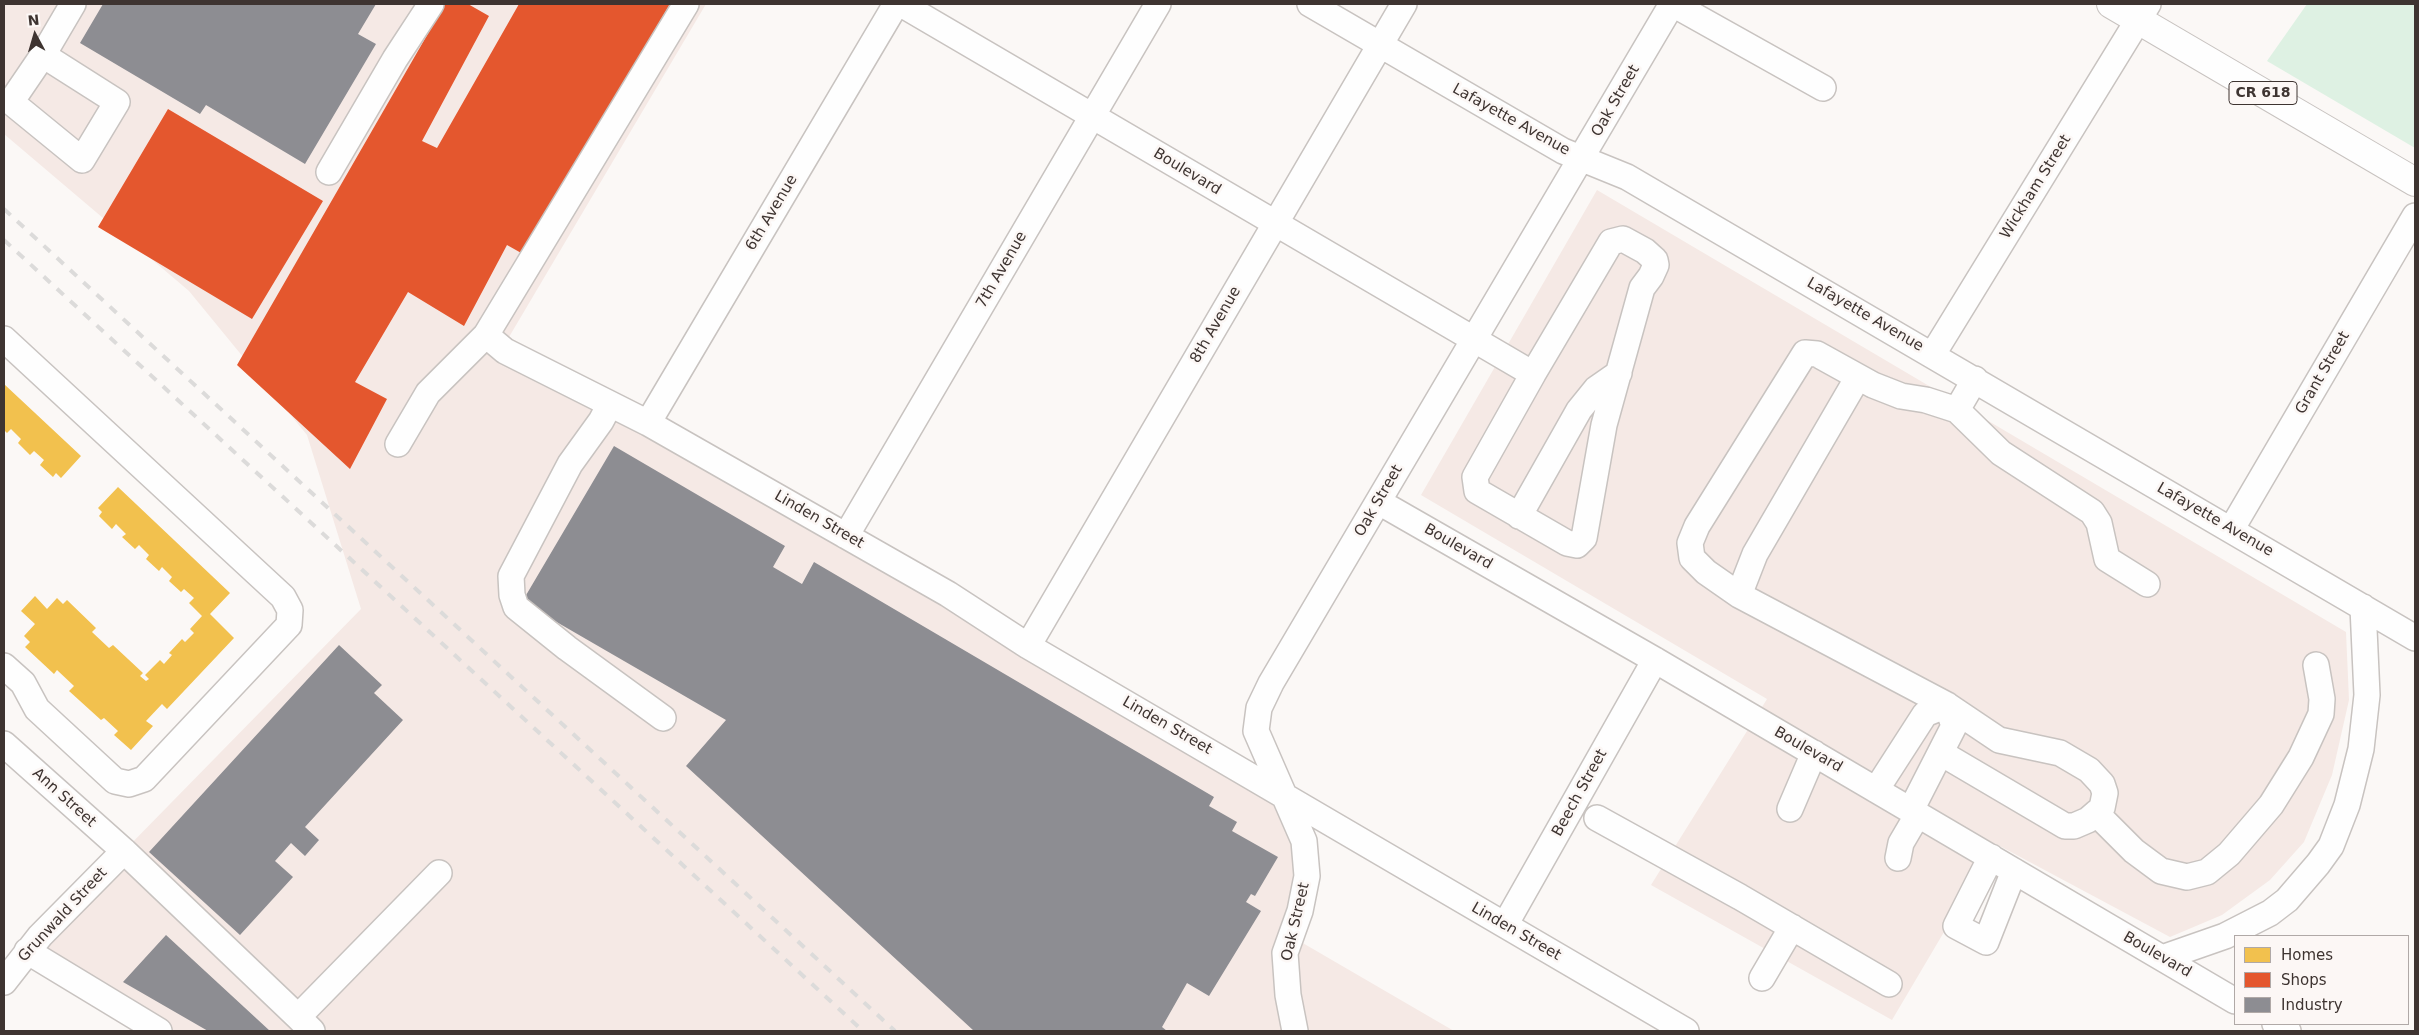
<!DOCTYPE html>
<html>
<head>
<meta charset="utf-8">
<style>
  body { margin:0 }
  #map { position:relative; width:2419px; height:1035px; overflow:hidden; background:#fbf8f6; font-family:"DejaVu Sans",sans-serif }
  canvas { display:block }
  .frame { position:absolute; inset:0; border:5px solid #3e3431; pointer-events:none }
  .legend { position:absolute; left:2234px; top:935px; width:175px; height:90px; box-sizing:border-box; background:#fcf7f5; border:1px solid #b0a9a7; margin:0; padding:6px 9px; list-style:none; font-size:15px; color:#3e3431 }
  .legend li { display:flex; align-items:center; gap:10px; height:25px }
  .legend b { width:25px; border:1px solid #b0a9a7 }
  .north { position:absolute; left:10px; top:10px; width:50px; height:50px; -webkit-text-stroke:4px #fcf7f5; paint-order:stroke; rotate:354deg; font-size:14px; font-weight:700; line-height:20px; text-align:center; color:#3e3431 }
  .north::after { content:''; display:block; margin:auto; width:18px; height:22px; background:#3e3431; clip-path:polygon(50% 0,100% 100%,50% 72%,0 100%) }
</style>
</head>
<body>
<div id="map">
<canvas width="2419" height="1035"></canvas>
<div class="frame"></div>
<ul class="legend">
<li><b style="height:14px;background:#f2c14e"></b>Homes</li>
<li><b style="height:14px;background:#e4572e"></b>Shops</li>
<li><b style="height:14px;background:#8d8d92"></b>Industry</li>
</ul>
<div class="north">N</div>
</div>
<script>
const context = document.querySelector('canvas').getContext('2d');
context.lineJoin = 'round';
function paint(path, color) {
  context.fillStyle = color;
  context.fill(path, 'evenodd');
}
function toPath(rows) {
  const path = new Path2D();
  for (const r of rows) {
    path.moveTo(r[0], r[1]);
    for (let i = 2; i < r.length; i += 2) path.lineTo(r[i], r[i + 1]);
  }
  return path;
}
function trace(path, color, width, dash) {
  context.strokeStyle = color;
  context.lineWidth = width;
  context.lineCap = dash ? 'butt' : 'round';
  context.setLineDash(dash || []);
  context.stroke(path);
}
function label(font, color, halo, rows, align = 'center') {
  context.font = font + ' "DejaVu Sans",sans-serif';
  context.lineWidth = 5;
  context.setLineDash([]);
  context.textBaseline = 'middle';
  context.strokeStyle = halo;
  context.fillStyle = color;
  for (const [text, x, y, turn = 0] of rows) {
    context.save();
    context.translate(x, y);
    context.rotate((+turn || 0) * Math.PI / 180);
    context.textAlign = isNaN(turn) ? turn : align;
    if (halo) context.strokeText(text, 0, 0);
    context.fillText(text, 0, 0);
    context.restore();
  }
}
paint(toPath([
  [4,4,706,4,509,337,1296,802,1301,942,1454,1031,157,1031,25,952,361,609,307,435,189,291,4,134],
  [1597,190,2346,632,2349,700,2332,775,2304,842,2270,880,2222,915,2170,937,1996,844,1892,1020,1651,885,1767,699,1421,495]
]), '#f5e9e5');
paint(toPath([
  [2307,4,2415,4,2415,148,2267,61]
]), '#def1e3');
paint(toPath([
  [4,384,81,456,61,478,56,473,53,477,40,465,44,460,34,451,30,455,18,443,21,439,11,429,7,433,4,430],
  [118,487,230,593,210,614,234,638,167,709,162,704,146,721,153,726,131,750,114,735,118,731,104,718,101,720,69,691,74,686,57,670,54,674,25,647,30,642,24,636,35,624,21,611,35,596,47,609,57,598,63,604,67,600,96,628,92,632,109,648,113,645,143,673,140,676,146,681,149,679,145,675,160,660,164,664,172,655,169,653,182,639,185,642,194,633,190,629,202,616,189,603,194,598,184,589,181,592,169,581,172,577,162,567,159,571,146,559,149,555,139,545,135,549,122,537,126,534,116,524,112,529,99,516,102,512,98,508]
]), '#f2c14e');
paint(toPath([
  [445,4,468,4,489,16,422,141,437,148,519,4,670,4,523,254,507,245,464,326,408,292,355,382,387,399,350,469,237,365],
  [168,109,323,201,252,319,98,227]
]), '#e4572e');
paint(toPath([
  [103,4,376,4,358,34,376,44,305,164,206,105,200,114,80,43],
  [614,446,785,546,773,567,802,584,814,562,1214,797,1209,806,1237,822,1232,831,1278,857,1255,896,1251,894,1246,902,1261,911,1209,996,1187,983,1162,1027,1167,1031,974,1031,686,766,726,720,522,602],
  [339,645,382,685,374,693,403,720,305,827,319,840,305,856,291,843,275,861,293,877,240,935,149,852],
  [166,935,270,1031,208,1031,123,982]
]), '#8d8d92');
const minor = toPath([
  [901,4,1533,374,1475,477,1477,491,1567,543,1577,545,1584,538,1604,425,1642,288,1651,276,1656,265,1655,260,1645,251,1623,239,1611,242,1533,374],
  [1310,4,1563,151,1627,177,2415,638],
  [1673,4,1823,88],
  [43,55,117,102,82,160,11,102,43,55,73,4],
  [329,172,395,59,431,4],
  [486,335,505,351,648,423,948,594,1028,646,1686,1031],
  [4,339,283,597,290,610,289,625,144,779,129,784,115,781,37,709,23,683,4,666],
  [1933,354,2148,4],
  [610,404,601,421,570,464,511,576,512,595,516,607,567,648,663,718],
  [1957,410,2001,453,2092,512,2099,523,2107,559,2147,584],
  [648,423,896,4],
  [398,444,428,393,486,335,686,4],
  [1379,502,1655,660,2235,1001],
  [1519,516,1579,410,1596,389,1619,373],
  [2231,530,2415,216],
  [846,536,1158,4],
  [1739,595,1755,554,1858,377],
  [1028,646,1404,4],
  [4,744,124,851,298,1017],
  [1941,753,2065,826,2074,826,2088,820,2102,808,2105,793,2102,784,2089,770,2060,753,1999,740,1947,705,1739,595,1706,572,1692,558,1690,543,1697,526,1805,353,1817,354,1873,385,1901,396,1926,400,1957,410,1975,379],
  [1876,790,1925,714,1947,705],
  [1790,809,1814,753],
  [1911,810,1954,726,1947,705],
  [2096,813,2134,851,2161,871,2187,877,2207,872,2229,854,2271,805,2301,757,2321,714,2322,699,2316,665],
  [1597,818,1740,897,1889,984],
  [1991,857,1956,926,1986,942,2014,871],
  [1898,858,1901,843,1918,814],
  [1505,925,1655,660],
  [27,951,159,1031],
  [2162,958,2225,936,2270,913,2287,900,2318,864,2331,846,2347,805,2361,749,2367,695,2363,607],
  [1762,978,1792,927],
  [4,982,40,936,124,851],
  [2275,1024,2288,1031],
  [312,1031,298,1017,439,873],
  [1295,1031,1288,995,1285,953,1300,911,1307,876,1304,841,1256,731,1259,708,1271,683,1672,4]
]);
const major = toPath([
  [2111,4,2415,182]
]);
trace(minor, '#c8c3c0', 28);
trace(major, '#c8c3c0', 30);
trace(minor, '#fefefe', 25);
trace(major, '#fefefe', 28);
trace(toPath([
  [4,209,895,1031],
  [4,240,863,1031]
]), '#dcdbda', 4, [9, 9]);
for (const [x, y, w] of [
  [2263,93,68]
]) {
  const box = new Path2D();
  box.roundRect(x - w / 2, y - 11.5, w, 23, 4);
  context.fillStyle = '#fcf7f5';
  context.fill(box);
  trace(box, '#3e3431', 1);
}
label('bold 14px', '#3e3431', null, [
  ["CR 618",2263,93]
]);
label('15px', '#3e3431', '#fcf7f5', [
  ["Oak Street",1616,101,-60],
  ["Lafayette Avenue",1511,120,29],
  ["Boulevard",1187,172,31],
  ["Wickham Street",2036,187,-58],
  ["6th Avenue",772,213,-59],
  ["7th Avenue",1002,270,-60],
  ["Lafayette Avenue",1865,315,30],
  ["8th Avenue",1216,325,-60],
  ["Grant Street",2323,373,-60],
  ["Oak Street",1379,501,-60],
  ["Linden Street",819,520,30],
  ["Lafayette Avenue",2215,520,30],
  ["Boulevard",1458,547,30],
  ["Linden Street",1167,726,30],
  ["Boulevard",1808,750,30],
  ["Beech Street",1580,793,-61],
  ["Ann Street",64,798,42],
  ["Grunwald Street",63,915,-47],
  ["Oak Street",1296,922,-77],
  ["Linden Street",1516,932,30],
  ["Boulevard",2157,955,30]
]);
</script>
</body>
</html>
